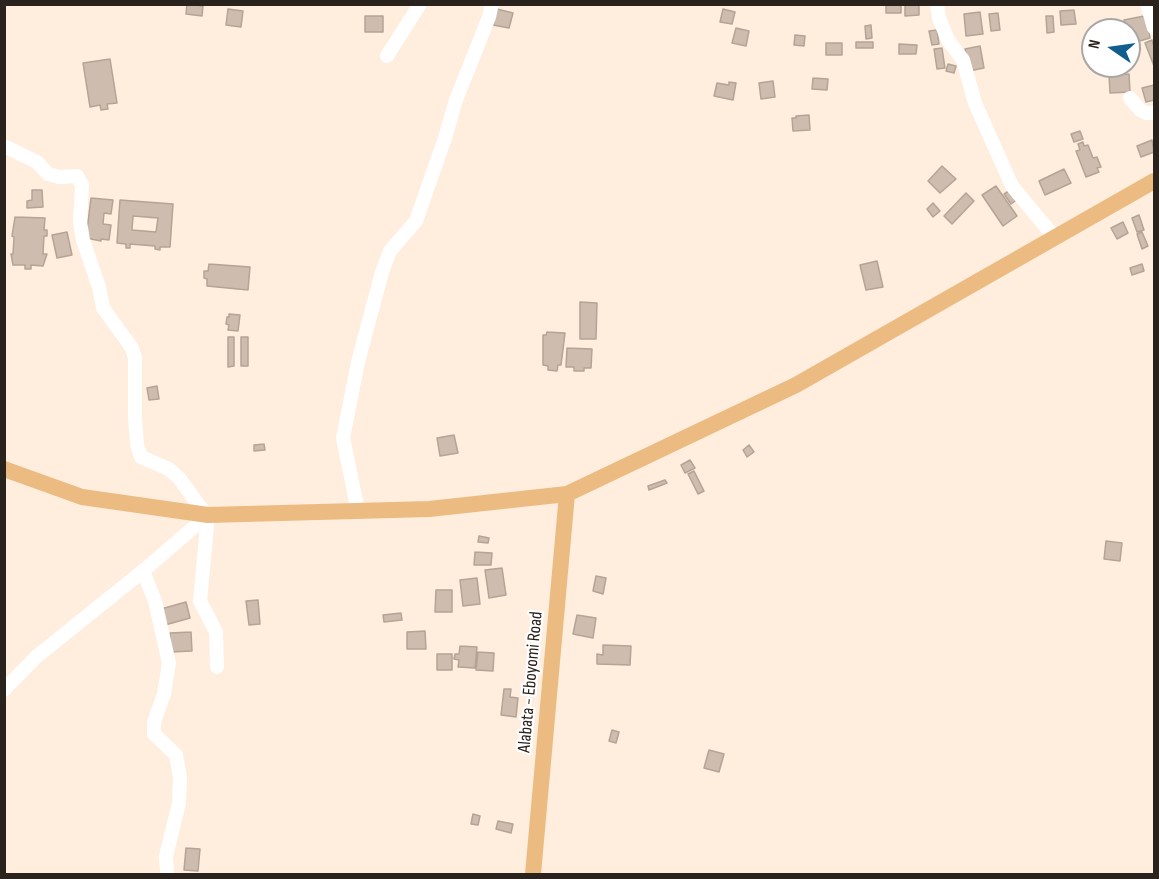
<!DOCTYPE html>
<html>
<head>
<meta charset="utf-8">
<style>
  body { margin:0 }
  #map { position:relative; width:1159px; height:879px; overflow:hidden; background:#ffedde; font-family:"Sofia Sans Condensed",sans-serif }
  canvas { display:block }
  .frame { position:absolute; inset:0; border:6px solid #29221d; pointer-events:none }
  .north { position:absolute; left:1081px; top:18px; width:60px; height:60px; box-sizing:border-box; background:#fff; border:2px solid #a9a7a5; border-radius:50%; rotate:283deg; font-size:16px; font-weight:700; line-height:24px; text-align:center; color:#29221d }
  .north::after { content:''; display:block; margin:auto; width:21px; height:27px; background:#115d90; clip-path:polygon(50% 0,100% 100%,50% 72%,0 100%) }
</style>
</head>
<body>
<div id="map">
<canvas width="1159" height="879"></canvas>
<div class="frame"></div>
<div class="north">N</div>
</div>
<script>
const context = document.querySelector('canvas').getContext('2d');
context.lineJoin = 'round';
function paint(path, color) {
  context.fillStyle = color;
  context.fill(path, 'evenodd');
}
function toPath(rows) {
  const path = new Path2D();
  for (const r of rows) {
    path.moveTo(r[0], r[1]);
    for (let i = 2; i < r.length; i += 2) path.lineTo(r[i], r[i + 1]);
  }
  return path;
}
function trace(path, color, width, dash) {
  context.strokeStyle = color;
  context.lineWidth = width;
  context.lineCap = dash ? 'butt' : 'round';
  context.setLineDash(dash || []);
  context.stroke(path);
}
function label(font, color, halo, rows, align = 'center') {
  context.font = font + ' "Sofia Sans Condensed",sans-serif';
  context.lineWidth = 4.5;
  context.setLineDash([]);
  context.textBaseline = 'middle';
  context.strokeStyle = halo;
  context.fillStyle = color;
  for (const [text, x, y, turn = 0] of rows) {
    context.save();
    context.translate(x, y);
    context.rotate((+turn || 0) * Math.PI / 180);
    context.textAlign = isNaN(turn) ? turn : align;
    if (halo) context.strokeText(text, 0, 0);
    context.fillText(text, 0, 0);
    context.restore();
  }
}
const building = toPath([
  [187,4,203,6,202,16,186,14,187,4],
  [886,4,901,4,901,13,886,13,886,4],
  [905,4,919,4,919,15,905,16,905,4],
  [228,9,243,11,241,27,226,25,228,9],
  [497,9,513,13,509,28,493,25,497,9],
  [723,9,735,12,732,24,720,22,723,9],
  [1074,10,1076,24,1061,25,1060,11,1074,10],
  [980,12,983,34,966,36,964,14,980,12],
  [998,13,1000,30,991,31,989,14,998,13],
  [365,16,383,16,383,32,365,32,365,16],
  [1046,16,1053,16,1054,32,1047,33,1046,16],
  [1144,16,1145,20,1147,20,1150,38,1129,44,1129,30,1126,30,1124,20,1144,16],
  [871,25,872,38,866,39,865,26,871,25],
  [736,28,749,31,746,46,732,43,736,28],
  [937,30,939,44,932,45,929,31,937,30],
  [795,35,805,36,804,46,794,45,795,35],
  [1152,40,1154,47,1154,66,1145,43,1152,40],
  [856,42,873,42,873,48,856,48,856,42],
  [826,43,842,43,842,55,826,55,826,43],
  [899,44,917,45,916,54,899,54,899,44],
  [980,46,984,68,969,71,965,49,980,46],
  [942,48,945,68,937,69,934,49,942,48],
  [110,59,117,103,107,104,108,109,101,110,100,105,90,107,83,63,110,59],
  [948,64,956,66,954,73,946,71,948,64],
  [1129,74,1130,92,1110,93,1109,75,1129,74],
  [813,78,828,79,827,90,812,89,813,78],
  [773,81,775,97,761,99,759,83,773,81],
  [729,82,736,83,733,100,714,96,717,83,729,85,729,82],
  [1154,85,1154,100,1146,102,1142,88,1154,85],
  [809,115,810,130,793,131,792,118,796,118,796,116,809,115],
  [1080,131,1083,139,1074,142,1071,134,1080,131],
  [1152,140,1154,152,1141,157,1137,146,1152,140],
  [1083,142,1084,146,1088,145,1093,158,1097,157,1101,167,1097,168,1099,172,1086,177,1076,151,1080,150,1078,144,1083,142],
  [942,166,956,179,940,193,928,181,942,166],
  [1064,169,1071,183,1045,195,1039,181,1064,169],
  [996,186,1017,216,1003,226,982,195,996,186],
  [1012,189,1018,199,1011,204,1004,194,1012,189],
  [32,190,42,190,43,207,27,208,27,201,32,200,32,190],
  [966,193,974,201,952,224,944,216,966,193],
  [91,198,113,200,111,214,104,213,103,224,111,225,109,240,101,239,101,241,86,238,91,198],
  [120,200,173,204,170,247,160,247,160,250,155,249,155,246,130,244,130,248,126,248,126,244,117,243,120,200],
  [133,216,158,218,156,232,132,230,133,216],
  [933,203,940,211,933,217,927,209,933,203],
  [1139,215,1144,230,1137,232,1132,218,1139,215],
  [15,217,45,218,44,230,47,230,47,236,44,236,43,254,47,254,43,266,31,265,31,269,25,269,25,265,13,265,11,254,13,254,14,237,12,236,15,217],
  [1123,222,1128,233,1117,239,1111,228,1123,222],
  [67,232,72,255,57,258,52,235,67,232],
  [1142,232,1148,246,1142,249,1137,234,1142,232],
  [877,261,883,287,866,290,860,265,877,261],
  [209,264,250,267,248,290,207,286,207,279,204,278,204,271,208,271,209,264],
  [1142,264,1144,271,1132,275,1130,268,1142,264],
  [580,302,597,303,596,339,580,339,580,302],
  [229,314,240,315,238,331,228,330,229,325,226,324,227,317,229,317,229,314],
  [547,332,565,333,561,365,558,365,557,371,548,370,548,366,543,365,543,335,546,335,547,332],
  [228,337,234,337,234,366,228,367,228,337],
  [241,337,248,337,248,366,241,366,241,337],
  [567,348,592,349,591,368,584,368,584,371,574,371,574,367,566,367,567,348],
  [157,386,159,399,149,400,147,388,157,386],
  [454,435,458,453,440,456,437,438,454,435],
  [264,444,265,450,254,451,254,445,264,444],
  [749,445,754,452,747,457,743,450,749,445],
  [690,460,695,468,685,473,681,465,690,460],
  [694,471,704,491,698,494,688,474,694,471],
  [665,480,667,483,649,490,648,486,665,480],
  [479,536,489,538,488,543,478,542,479,536],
  [1106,541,1122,543,1120,561,1104,559,1106,541],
  [475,552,492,553,491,565,474,565,475,552],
  [502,568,506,595,489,598,485,570,502,568],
  [596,576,606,578,603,594,593,591,596,576],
  [477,578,480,604,463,606,460,580,477,578],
  [436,590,452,590,452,612,435,612,436,590],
  [258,600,260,624,249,625,246,601,258,600],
  [186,602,190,618,165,625,161,609,186,602],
  [401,613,402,620,384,622,383,615,401,613],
  [577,615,596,618,593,638,573,634,577,615],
  [425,631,426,649,407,649,407,632,425,631],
  [191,632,192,651,170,652,170,633,191,632],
  [603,645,631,646,630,665,597,664,597,654,603,655,603,645],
  [460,646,477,647,475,668,458,667,459,660,454,659,455,654,459,654,460,646],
  [478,652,494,653,493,671,476,670,478,652],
  [437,654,452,654,452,670,437,670,437,654],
  [504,689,511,689,510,697,518,698,516,717,501,715,504,689],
  [612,730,619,732,616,743,609,741,612,730],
  [709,750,724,754,719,772,704,768,709,750],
  [473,814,480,816,478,825,471,824,473,814],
  [498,821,513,824,511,833,496,829,498,821],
  [186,848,200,849,198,871,184,870,186,848]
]);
paint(building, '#cebdae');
trace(building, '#b4a496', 1.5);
trace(toPath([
  [937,4,939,18,948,40,963,60,975,103,1012,186,1055,238],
  [1147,4,1154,28],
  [387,56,420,4],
  [1130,98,1140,110,1146,113,1154,113],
  [4,146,37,162,48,174,59,177,77,176,82,185,80,222,83,240,99,287,103,308,132,348,135,358,135,416,137,445,141,457,169,469,179,478,206,515],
  [358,511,343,438,358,362,382,272,390,251,416,221,445,138,456,100,489,17,492,4],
  [4,690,36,657,143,571],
  [167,874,166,856,179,803,180,777,176,755,154,734,154,722,164,694,169,663,155,601,143,571,208,515,200,601,216,632,217,667]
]), '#fff', 14);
trace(toPath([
  [4,469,82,497,208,515,429,509,567,494,796,385,1154,181],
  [533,874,567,494]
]), '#ecbb82', 16);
label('18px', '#29221d', '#fff', [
  ["Alabata - Eboyomi Road",531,682,-85]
]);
</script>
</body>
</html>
